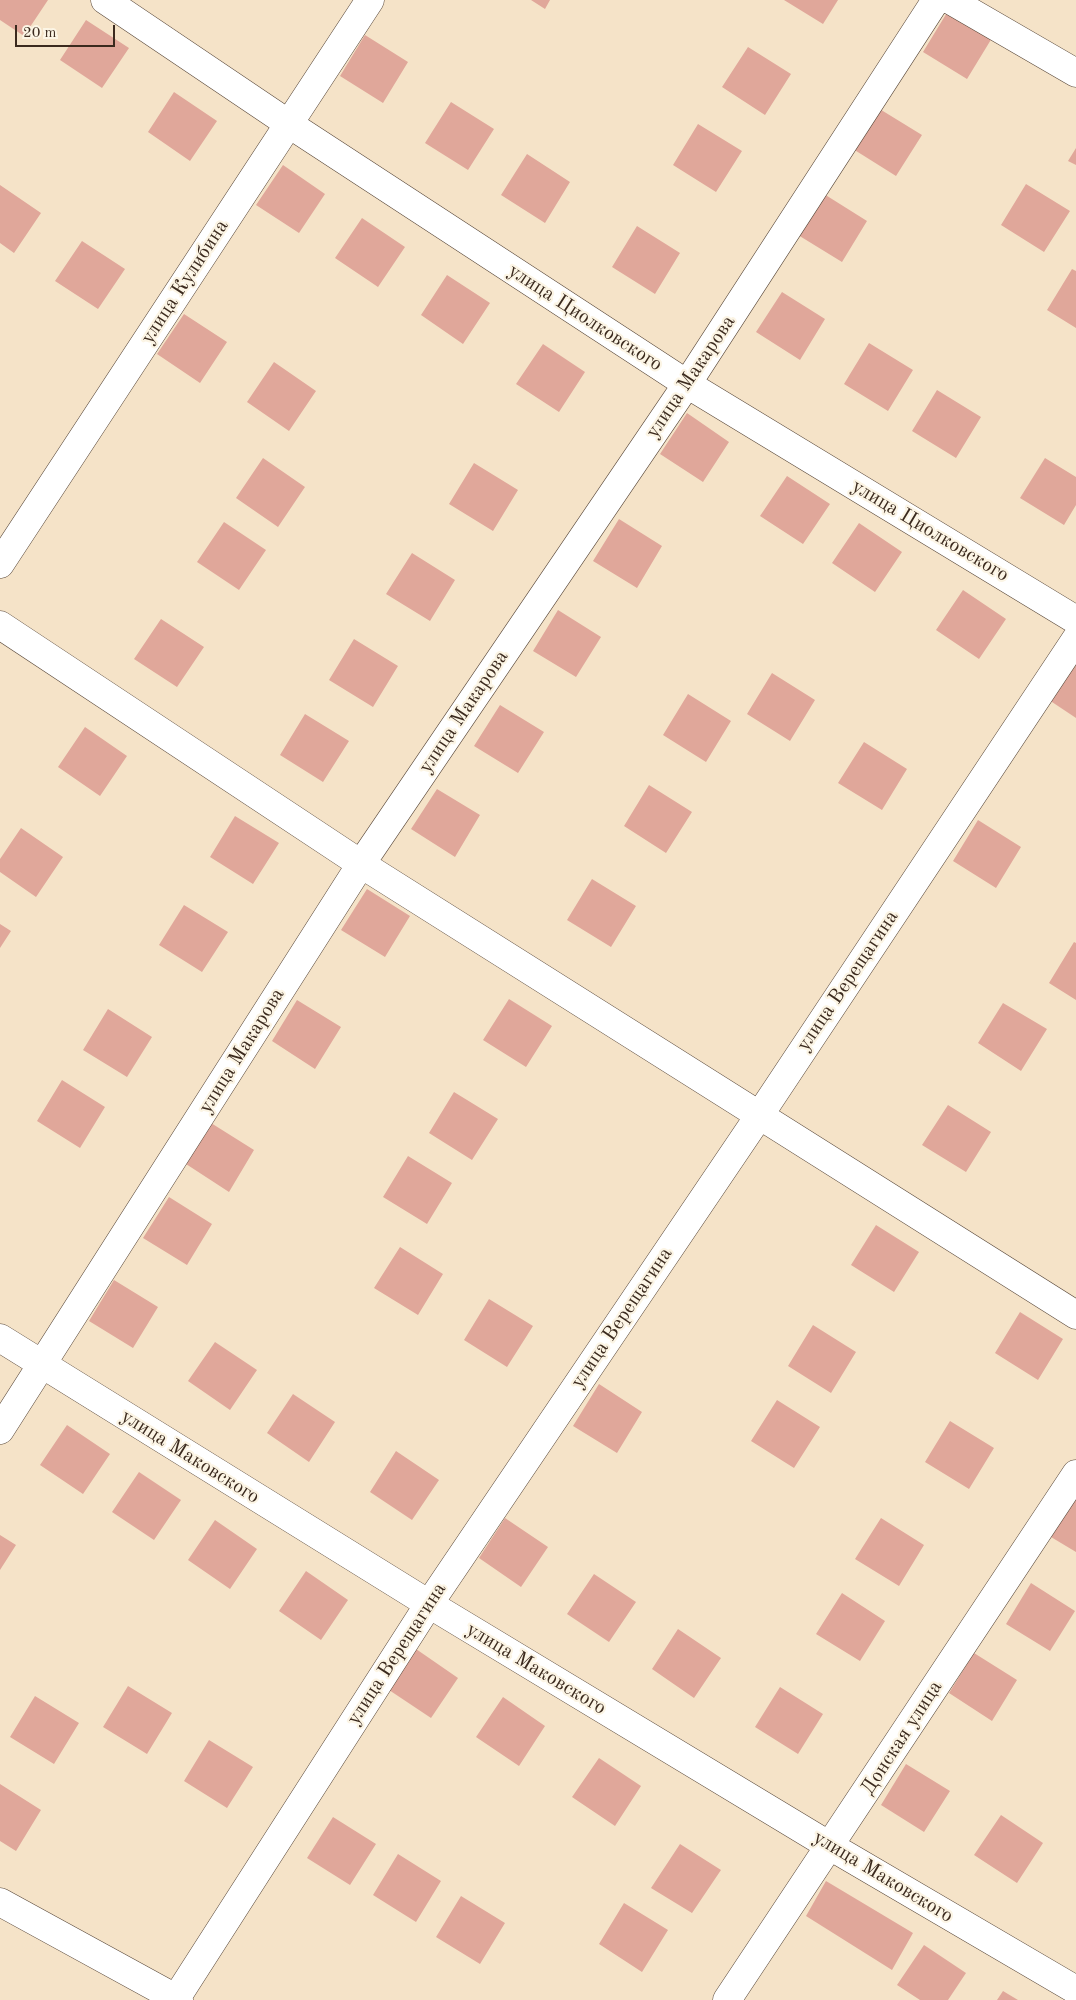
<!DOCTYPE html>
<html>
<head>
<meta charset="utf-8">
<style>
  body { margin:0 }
  #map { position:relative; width:1076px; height:2000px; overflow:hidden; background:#f5e3c8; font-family:"Old Standard TT",serif }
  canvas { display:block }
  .scale { position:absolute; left:15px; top:25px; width:100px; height:22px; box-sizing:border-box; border:2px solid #3b2a1e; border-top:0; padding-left:6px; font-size:15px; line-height:18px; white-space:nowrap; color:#3b2a1e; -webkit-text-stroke:4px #fcf5e5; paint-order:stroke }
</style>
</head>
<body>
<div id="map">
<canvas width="1076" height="2000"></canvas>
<div class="scale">20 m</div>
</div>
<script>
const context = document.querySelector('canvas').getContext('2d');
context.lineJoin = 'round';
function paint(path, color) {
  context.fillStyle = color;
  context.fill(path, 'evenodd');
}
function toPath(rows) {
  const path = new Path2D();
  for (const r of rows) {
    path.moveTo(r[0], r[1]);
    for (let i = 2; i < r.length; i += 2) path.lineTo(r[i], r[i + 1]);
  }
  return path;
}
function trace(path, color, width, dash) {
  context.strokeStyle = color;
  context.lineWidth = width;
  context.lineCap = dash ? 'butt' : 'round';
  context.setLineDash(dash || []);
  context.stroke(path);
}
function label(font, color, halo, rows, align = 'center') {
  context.font = font + ' "Old Standard TT",serif';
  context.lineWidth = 4.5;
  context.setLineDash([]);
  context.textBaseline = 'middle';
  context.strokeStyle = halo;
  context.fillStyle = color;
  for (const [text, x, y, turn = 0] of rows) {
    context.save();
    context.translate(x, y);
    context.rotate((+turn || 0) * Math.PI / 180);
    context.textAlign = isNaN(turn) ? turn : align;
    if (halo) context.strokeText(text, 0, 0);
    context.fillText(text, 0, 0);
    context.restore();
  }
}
paint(toPath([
  [0,0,48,0,24,36,0,20],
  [531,0,550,0,545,9],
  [784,0,838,0,823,24],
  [948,11,992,38,967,79,923,52],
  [86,20,129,48,102,88,60,60],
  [365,35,408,62,383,103,340,76],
  [748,47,791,74,765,115,722,87],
  [174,92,217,121,190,161,148,132],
  [451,102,494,129,468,170,425,143],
  [878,108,922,135,896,176,853,149],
  [698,124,742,151,716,192,673,165],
  [1076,148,1076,165,1068,161],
  [527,154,570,182,545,223,501,195],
  [283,165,325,194,299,233,256,205],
  [1026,184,1070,211,1044,252,1001,225],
  [0,185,41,213,14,253,0,243],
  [824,194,867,221,842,262,798,235],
  [362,218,405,247,378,287,335,258],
  [637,226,680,253,655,294,612,267],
  [82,241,125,269,98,309,55,281],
  [1072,269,1076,271,1076,328,1047,310],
  [447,275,490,303,463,344,421,315],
  [782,292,825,319,800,360,756,332],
  [184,314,227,342,200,383,157,354],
  [869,343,913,370,888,411,844,384],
  [543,344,585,372,559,412,516,384],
  [274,362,316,391,289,431,247,402],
  [937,390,981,417,956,458,912,431],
  [687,413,729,442,703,482,660,454],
  [263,458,305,487,278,527,236,498],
  [1045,458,1076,477,1076,505,1064,525,1020,498],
  [474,463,518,490,493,531,449,504],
  [787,476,830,504,803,544,760,516],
  [619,519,662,546,637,588,593,561],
  [224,522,266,550,239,590,197,562],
  [859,523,902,552,875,592,832,563],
  [412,553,455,580,430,621,386,594],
  [963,590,1006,619,979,659,936,630],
  [558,610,601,637,576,677,533,651],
  [161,619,204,647,177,687,134,659],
  [354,639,398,666,373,707,329,680],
  [1076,659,1076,718,1043,696],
  [772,673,815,700,790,741,747,714],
  [688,694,731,721,706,762,663,735],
  [500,705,544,732,518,773,474,746],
  [305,714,349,741,323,782,280,755],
  [85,727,127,756,100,796,58,767],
  [864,742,907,769,882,810,838,783],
  [649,785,692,812,666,853,624,826],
  [437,789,480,815,455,857,411,829],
  [235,816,279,843,253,884,210,857],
  [978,820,1021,847,996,888,953,861],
  [21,828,63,857,36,897,0,872,0,859],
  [592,879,636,906,611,947,567,920],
  [367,889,410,916,385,957,341,930],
  [184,905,228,932,202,972,159,945],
  [0,924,11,931,0,948],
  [1074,942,1076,943,1076,1000,1049,983],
  [509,999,552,1026,526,1067,483,1040],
  [297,1000,341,1027,315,1069,272,1041],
  [1003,1003,1047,1029,1021,1071,978,1043],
  [108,1009,152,1037,127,1077,83,1050],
  [62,1080,105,1107,80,1148,37,1121],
  [454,1092,498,1119,472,1160,429,1133],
  [948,1105,991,1132,966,1172,922,1145],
  [211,1123,254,1150,229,1192,186,1164],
  [408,1156,452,1183,427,1224,383,1197],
  [169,1197,212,1224,187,1265,143,1238],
  [876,1225,919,1252,894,1292,851,1265],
  [400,1247,443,1274,418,1315,374,1288],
  [114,1280,158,1307,133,1348,89,1321],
  [489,1299,533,1326,507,1367,464,1340],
  [1020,1312,1063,1339,1038,1380,995,1353],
  [813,1325,856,1352,831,1393,788,1366],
  [215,1342,257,1370,230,1410,188,1381],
  [599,1384,642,1412,617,1453,573,1426],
  [293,1394,335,1422,309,1462,267,1433],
  [777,1400,820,1427,794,1468,751,1441],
  [950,1421,994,1448,969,1489,925,1462],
  [67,1425,110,1454,83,1494,40,1465],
  [396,1451,439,1480,412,1520,370,1492],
  [139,1472,181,1500,154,1540,112,1512],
  [1076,1497,1076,1552,1051,1537],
  [505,1518,548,1547,521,1587,479,1558],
  [881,1518,924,1545,899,1586,855,1559],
  [215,1520,257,1549,230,1589,188,1560],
  [0,1535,16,1545,0,1570],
  [306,1571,348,1600,321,1640,279,1611],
  [594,1574,636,1602,609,1642,567,1614],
  [1031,1583,1075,1611,1050,1651,1006,1624],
  [842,1593,885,1621,860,1661,816,1634],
  [678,1629,721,1658,694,1698,652,1669],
  [416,1649,458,1678,431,1718,389,1690],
  [974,1653,1017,1680,992,1721,949,1693],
  [128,1686,172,1713,147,1754,103,1727],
  [780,1687,823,1714,798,1754,755,1727],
  [35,1696,79,1723,54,1764,10,1737],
  [503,1697,545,1726,519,1766,476,1737],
  [209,1740,253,1767,227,1808,184,1781],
  [599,1758,641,1786,615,1826,572,1797],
  [906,1764,950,1791,924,1832,881,1805],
  [0,1784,41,1810,16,1851,0,1841],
  [1001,1815,1043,1843,1017,1883,974,1855],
  [333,1817,376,1844,350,1885,307,1858],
  [680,1844,721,1870,692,1913,651,1888],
  [398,1854,441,1881,416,1922,373,1895],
  [826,1881,913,1933,892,1970,806,1916],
  [461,1896,505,1923,480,1964,436,1937],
  [624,1903,668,1930,642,1972,599,1944],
  [924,1945,966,1973,948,2000,920,2000,897,1985],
  [1003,1991,1018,2000,997,2000]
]), '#e0a79a');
const street = toPath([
  [105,0,289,124,687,384,1076,620],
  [950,0,1076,73],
  [0,564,370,0],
  [0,625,361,864,1076,1315],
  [0,1338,429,1604,830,1846,1076,1990],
  [0,1430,361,864,687,384,936,0],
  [0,1902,179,2000],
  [175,2000,429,1604,759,1116,1076,639],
  [727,2000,1076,1474]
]);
trace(street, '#574638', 29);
trace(street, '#fff', 28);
label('20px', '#3b2a1e', '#fcf5e5', [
  ["улица Кулибина",185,282,-57],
  ["улица Циолковского",585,318,33],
  ["улица Макарова",691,377,-56],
  ["улица Циолковского",930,531,31],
  ["улица Макарова",464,712,-56],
  ["улица Верещагина",848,981,-56],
  ["улица Макарова",242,1051,-58],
  ["улица Верещагина",622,1318,-56],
  ["улица Маковского",190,1457,32],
  ["улица Верещагина",397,1654,-57],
  ["улица Маковского",536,1669,31],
  ["Донская улица",902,1738,-57],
  ["улица Маковского",883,1877,31]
]);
</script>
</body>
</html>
